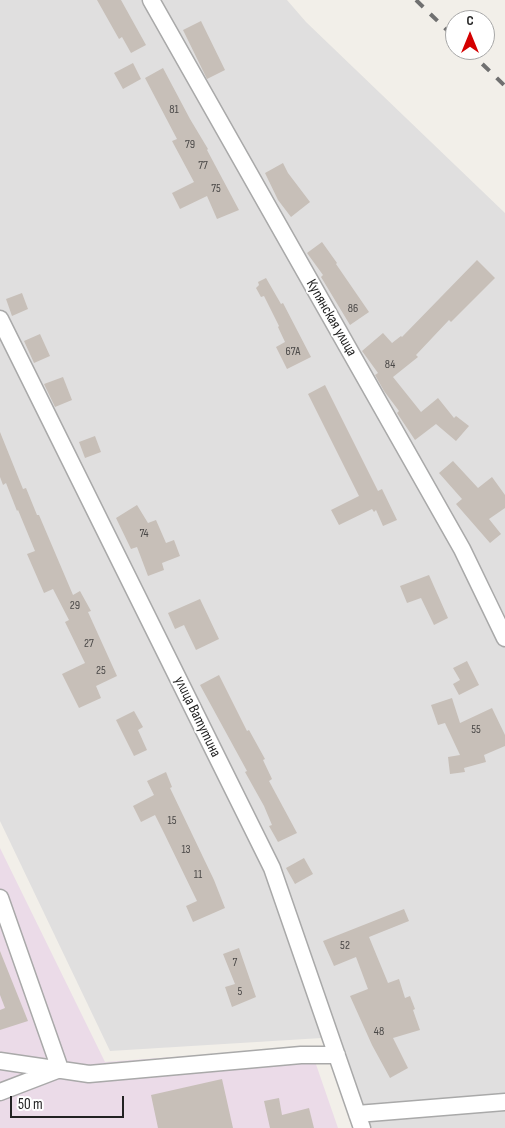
<!DOCTYPE html>
<html>
<head>
<meta charset="utf-8">
<style>
  body { margin:0 }
  #map { position:relative; width:505px; height:1128px; overflow:hidden; background:#f2efe9; font-family:"Sofia Sans Condensed",sans-serif }
  canvas { display:block }
  .north { position:absolute; left:445px; top:10px; width:50px; height:50px; box-sizing:border-box; background:#fff; border:1px solid #a7a7a7; border-radius:50%; rotate:0deg; font-size:14px; font-weight:700; line-height:20px; text-align:center; color:#222 }
  .north::after { content:''; display:block; margin:auto; width:18px; height:22px; background:#d40000; clip-path:polygon(50% 0,100% 100%,50% 72%,0 100%) }
  .scale { position:absolute; left:10px; top:1096px; width:114px; height:22px; box-sizing:border-box; border:2px solid #222; border-top:0; padding-left:6px; font-size:15px; line-height:18px; white-space:nowrap; color:#222; -webkit-text-stroke:4px #fff; paint-order:stroke }
</style>
</head>
<body>
<div id="map">
<canvas width="505" height="1128"></canvas>
<div class="north">С</div>
<div class="scale">50 m</div>
</div>
<script>
const context = document.querySelector('canvas').getContext('2d');
context.lineJoin = 'round';
function paint(path, color) {
  context.fillStyle = color;
  context.fill(path, 'evenodd');
}
function toPath(rows) {
  const path = new Path2D();
  for (const r of rows) {
    path.moveTo(r[0], r[1]);
    for (let i = 2; i < r.length; i += 2) path.lineTo(r[i], r[i + 1]);
  }
  return path;
}
function trace(path, color, width, dash) {
  context.strokeStyle = color;
  context.lineWidth = width;
  context.lineCap = dash ? 'butt' : 'round';
  context.setLineDash(dash || []);
  context.stroke(path);
}
function label(font, color, halo, rows, align = 'center') {
  context.font = font + ' "Sofia Sans Condensed",sans-serif';
  context.lineWidth = 4;
  context.setLineDash([]);
  context.textBaseline = 'middle';
  context.strokeStyle = halo;
  context.fillStyle = color;
  for (const [text, x, y, turn = 0] of rows) {
    context.save();
    context.translate(x, y);
    context.rotate((+turn || 0) * Math.PI / 180);
    context.textAlign = isNaN(turn) ? turn : align;
    if (halo) context.strokeText(text, 0, 0);
    context.fillText(text, 0, 0);
    context.restore();
  }
}
paint(toPath([
  [0,0,287,0,306,22,505,213,505,1128,369,1128,338,1037,110,1051,0,821]
]), '#e0dfdf');
paint(toPath([
  [0,848,105,1062,310,1047,338,1128,0,1128]
]), '#ebdbe8');
paint(toPath([
  [97,0,121,0,146,45,131,53,122,37,119,39],
  [201,21,225,70,207,79,183,30],
  [133,63,141,79,123,89,114,73],
  [163,68,190,119,208,149,207,150,239,210,217,219,207,196,180,209,172,193,194,182,172,141,177,139,145,78],
  [283,163,288,173,310,202,291,217,278,200,265,173],
  [322,242,337,263,336,264,369,312,350,325,321,277,323,275,307,253],
  [477,260,495,278,451,322,449,320,416,355,418,357,393,377,421,412,438,398,454,418,456,416,469,426,456,441,436,424,415,440,397,413,399,411,384,391,375,375,378,373,362,351,383,333,392,343,401,336,402,337],
  [266,278,281,304,283,303,311,357,287,369,276,347,285,342,278,327,279,326,264,296,261,297,256,288,259,285,258,282],
  [22,293,28,309,12,316,6,299],
  [40,334,50,356,34,363,24,341],
  [63,377,72,400,55,407,44,384],
  [325,385,378,491,382,489,397,520,383,526,376,510,374,512,372,509,339,525,331,510,359,496,308,394],
  [0,432,23,489,26,488,37,515,39,515,73,595,80,591,91,611,88,612,117,676,96,686,101,698,79,708,62,674,85,663,65,622,69,620,53,589,44,593,27,554,35,551,18,510,17,511,6,483,3,485,0,477],
  [95,436,101,452,85,458,79,442],
  [453,461,478,488,492,477,505,495,505,508,489,519,501,534,490,543,456,504,462,499,439,473],
  [137,505,148,523,156,520,166,543,174,540,180,556,162,563,164,570,148,576,137,547,131,549,116,518],
  [429,575,448,618,434,625,421,598,407,603,400,586],
  [200,599,219,639,196,650,184,625,175,629,168,613],
  [467,661,479,685,459,695,453,684,460,680,453,668],
  [219,675,247,731,249,730,265,759,263,760,272,779,269,781,297,833,278,842,269,826,272,825,264,806,245,772,247,771,200,685],
  [452,698,460,723,492,708,505,735,505,746,484,755,486,762,464,768,465,772,450,774,448,757,460,755,445,723,438,725,431,705],
  [134,711,143,727,138,730,147,750,134,756,116,720],
  [166,772,172,787,170,788,214,880,225,908,193,922,186,906,197,901,165,835,155,815,141,822,133,806,154,795,147,781],
  [304,858,313,874,295,884,286,868],
  [404,909,409,921,369,937,388,983,399,979,405,998,410,996,415,1009,413,1010,420,1030,393,1038,408,1068,390,1078,372,1045,350,996,368,989,356,957,334,966,323,941],
  [239,948,256,997,232,1007,225,987,235,984,223,954],
  [0,951,28,1021,0,1030,0,1010,5,1008,0,995],
  [222,1079,233,1128,158,1128,151,1095],
  [279,1098,282,1115,309,1108,314,1128,270,1128,264,1101]
]), '#c7bfb8');
const minor = toPath([
  [151,0,462,549,505,638],
  [0,319,272,868,362,1128],
  [0,898,60,1069,0,1092],
  [0,1061,89,1074,301,1055,337,1055],
  [357,1114,505,1102]
]);
trace(minor, '#a9a9a9', 19);
trace(minor, '#fff', 16);
trace(toPath([
  [416,0,455,38],
  [468,50,505,86]
]), '#707070', 4, [10, 10]);
label('12px', '#4b4948', null, [
  ["81",174,110],
  ["79",190,145],
  ["77",203,166],
  ["75",216,189],
  ["86",353,309],
  ["67А",293,352],
  ["84",390,365],
  ["74",144,534],
  ["29",75,606],
  ["27",89,644],
  ["25",101,671],
  ["55",476,730],
  ["15",172,821],
  ["13",186,850],
  ["11",198,875],
  ["52",345,946],
  ["7",235,963],
  ["5",240,992],
  ["48",379,1032]
]);
label('15px', '#222', '#fff', [
  ["Купянская улица",331,318,60],
  ["улица Ватутина",197,717,64]
]);
</script>
</body>
</html>
